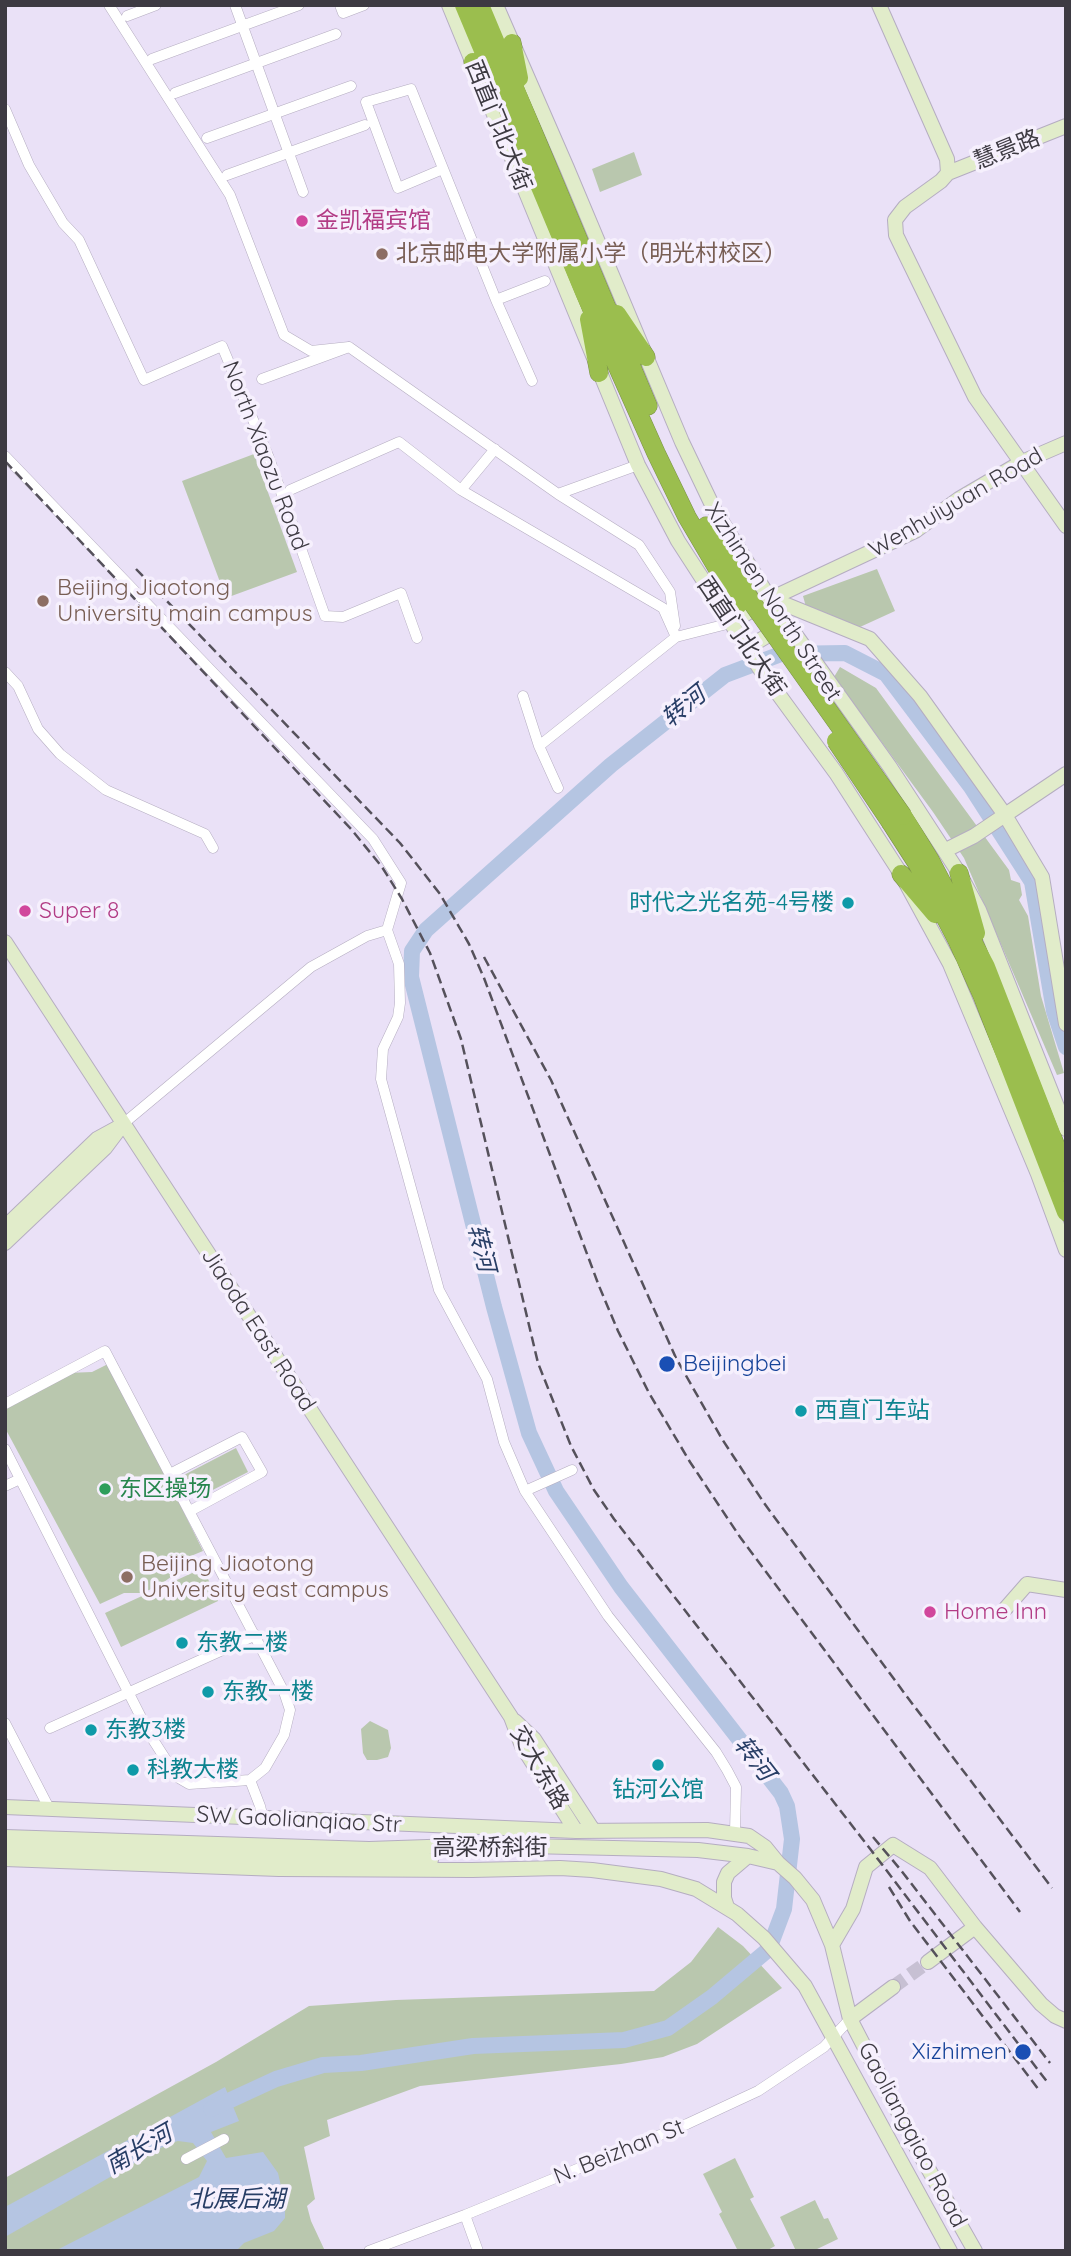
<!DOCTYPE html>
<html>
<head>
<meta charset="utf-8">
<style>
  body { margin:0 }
  #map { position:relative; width:1071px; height:2256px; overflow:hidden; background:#eae1f7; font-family:Quicksand,sans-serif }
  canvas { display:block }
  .frame { position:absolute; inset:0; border:7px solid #3d3a42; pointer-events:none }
</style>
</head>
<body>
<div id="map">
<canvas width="1071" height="2256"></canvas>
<div class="frame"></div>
</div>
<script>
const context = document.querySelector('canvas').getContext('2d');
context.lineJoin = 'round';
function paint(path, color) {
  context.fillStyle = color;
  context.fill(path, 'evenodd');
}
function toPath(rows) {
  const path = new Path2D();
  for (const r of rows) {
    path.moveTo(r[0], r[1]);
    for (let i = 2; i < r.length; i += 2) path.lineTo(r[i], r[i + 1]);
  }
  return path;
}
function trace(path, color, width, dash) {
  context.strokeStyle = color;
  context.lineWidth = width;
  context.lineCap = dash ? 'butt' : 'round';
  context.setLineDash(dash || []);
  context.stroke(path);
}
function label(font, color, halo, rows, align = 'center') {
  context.font = font + ' Quicksand,"Noto Sans SC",sans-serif';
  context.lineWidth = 7;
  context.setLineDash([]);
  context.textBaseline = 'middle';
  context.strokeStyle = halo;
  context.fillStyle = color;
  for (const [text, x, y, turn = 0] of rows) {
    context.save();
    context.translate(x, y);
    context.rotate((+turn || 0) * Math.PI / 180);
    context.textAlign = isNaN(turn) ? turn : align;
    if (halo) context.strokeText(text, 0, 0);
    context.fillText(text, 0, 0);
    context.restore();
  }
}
paint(toPath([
  [634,152,642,175,600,192,592,169],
  [254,454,297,572,226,598,182,481],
  [877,569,895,611,860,627,806,607,803,596],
  [840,667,876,688,1009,870,1011,880,1020,883,1022,895,1019,900,1028,916,1041,996,1064,1073,1057,1075,964,858,933,812,834,677],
  [110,1363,203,1551,186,1558,175,1574,157,1587,141,1593,124,1593,100,1604,5,1428,5,1406,67,1373,92,1372],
  [236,1448,248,1472,195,1499,182,1476],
  [203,1568,218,1601,121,1647,105,1613],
  [370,1721,388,1730,391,1748,388,1757,377,1760,367,1760,363,1753,361,1729],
  [718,1927,743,1946,782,1988,697,2044,663,2057,621,2064,420,2086,327,2120,330,2136,304,2147,315,2199,307,2206,311,2221,325,2251,5,2251,5,2178,216,2062,309,2006,396,2000,654,1991,691,1962],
  [735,2158,754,2197,750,2199,775,2246,766,2251,738,2251,719,2214,722,2212,703,2174],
  [815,2200,824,2219,828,2218,838,2239,813,2251,796,2251,780,2217]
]), '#b9c7ae');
paint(toPath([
  [225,2087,239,2121,211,2132,226,2158,263,2152,278,2173,285,2204,285,2218,274,2231,244,2243,236,2251,55,2251,199,2177,207,2161,193,2143,178,2141,168,2144,5,2237,5,2207]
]), '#b5c5e2');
trace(toPath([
  [211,2109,276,2079,323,2065,361,2063,473,2046,624,2040,668,2028,712,1997,769,1949,784,1909,792,1839,787,1806,781,1793,621,1587,556,1491,529,1433,494,1307,411,977,412,951,426,930,611,765,725,675,781,654,845,653,886,674,971,787,1032,882,1054,1011,1066,1047]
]), '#b5c5e2', 16);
trace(toPath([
  [893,1987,928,1962]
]), '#c7c0d3', 14, [14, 7]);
const street = toPath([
  [109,5,230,195,284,335,311,351,349,347],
  [235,5,303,192],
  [340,5,343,13,364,5],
  [127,16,156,5],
  [152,59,299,5],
  [175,93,336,34],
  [5,109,29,165,63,223,79,240,144,380,222,346,269,458,325,616,343,617,401,593,417,638],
  [207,138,351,86],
  [443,169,398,188,366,102,411,89,496,300,545,281],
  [227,175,365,125],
  [496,300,532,381],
  [262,379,349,347,558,494,638,465],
  [5,456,373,839,401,883,387,930],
  [290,490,399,442,461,490,495,449],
  [461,490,663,608,676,637],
  [558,494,639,545,670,592,675,626],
  [5,672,18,686,38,729,60,754,106,790,205,834,213,848],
  [523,696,539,746,558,788],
  [539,746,676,637,731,623],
  [123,1124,311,967,367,936,387,930,399,964,400,1003,398,1017,383,1049,381,1079,439,1290,487,1379,504,1442,525,1491,608,1616,716,1752,727,1770,736,1787,735,1833],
  [5,1404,105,1351,284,1692,290,1710,284,1735,265,1768,250,1780,189,1784,177,1777,150,1735,5,1449],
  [170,1474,242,1437,262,1472,190,1511],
  [5,1486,20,1479],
  [525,1491,572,1470],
  [5,1723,49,1808],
  [50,1728,256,1635],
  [250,1780,260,1806,263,1818],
  [186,2159,224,2139],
  [465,2215,478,2251],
  [369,2251,465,2215,687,2124,758,2091,824,2047,850,2019]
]);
const secondary = toPath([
  [449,5,638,465,678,541,731,623,760,669,836,773,901,874,950,964,1038,1174,1066,1250],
  [496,5,567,168,682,442,714,509,770,599,890,767,959,873,979,910,1066,1129],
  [879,5,947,159,948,173,941,181,905,207,895,220,896,235,975,397,1066,526],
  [948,173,1066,126],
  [772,599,870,639,920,696,1005,815,1066,774],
  [731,623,770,599,915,531,959,499,1022,462,1066,443],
  [747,648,782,627],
  [946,850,974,836,1005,815,1042,877,1066,1024],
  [5,942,511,1717,522,1746,576,1831],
  [5,1227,97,1139,119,1127],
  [5,1243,105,1148,123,1124],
  [1006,1608,1027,1584,1066,1590],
  [515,1721,534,1739,593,1830],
  [5,1807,576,1831,707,1830,749,1836,765,1847,778,1863,795,1878,813,1900,832,1945,850,2019,921,2156,975,2251],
  [5,1837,369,1849,486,1845,698,1850,748,1856,778,1863],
  [5,1847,431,1860],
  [5,1859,279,1869,472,1870,560,1868,592,1870,661,1879,696,1889,737,1914,764,1938,805,1986,950,2251],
  [727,1907,724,1898,724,1882,728,1873,748,1856],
  [832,1945,853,1909,866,1867,893,1845,930,1868,975,1927,1041,2004,1055,2016,1066,2021],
  [928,1962,975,1927],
  [850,2019,893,1987]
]);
const highway = toPath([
  [464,5,584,292,656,453,687,517,717,568],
  [480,5,648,406],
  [512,43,519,78],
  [473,62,493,94],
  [617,314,646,357],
  [589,319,599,373],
  [706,526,728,562],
  [903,816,930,860,986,967,1066,1172],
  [891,823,918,865,957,940,982,995,1066,1212],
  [959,873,976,933],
  [901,874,935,914]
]);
trace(street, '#b5adc1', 11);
trace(secondary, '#b5adc1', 16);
trace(highway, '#7a904a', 19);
trace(street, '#fff', 10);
trace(secondary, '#e1ecca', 14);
trace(highway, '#9bbe4e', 18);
trace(toPath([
  [5,461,351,829,382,867,402,899,430,953,461,1039,538,1363,571,1446,594,1490,614,1519,871,1850,1048,2083],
  [136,569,400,843,440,894,469,944,484,978,599,1286,618,1331,649,1393,690,1462,740,1537,1020,1912],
  [484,957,551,1080,676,1358,722,1439,764,1503,908,1698,1052,1888],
  [873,1837,900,1869,1050,2063],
  [889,1887,910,1921,1039,2090]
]), '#55515b', 2.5, [10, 5]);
const highwayBridge = toPath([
  [728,562,753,604,903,816],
  [717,568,739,604],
  [836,741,891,823]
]);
trace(highwayBridge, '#7a904a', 19, []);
trace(highwayBridge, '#9bbe4e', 18);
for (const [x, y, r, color] of [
  [302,221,7,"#d1479c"],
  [382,254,7,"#8d6e63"],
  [43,601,7,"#8d6e63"],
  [848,903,7,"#0f9aa8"],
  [25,911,7,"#d1479c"],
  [667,1364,9,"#1a4fb4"],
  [801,1411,7,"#0f9aa8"],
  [105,1489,7,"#2e9e5b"],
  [127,1577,7,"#8d6e63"],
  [930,1612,7,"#d1479c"],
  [182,1643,7,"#0f9aa8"],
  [208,1692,7,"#0f9aa8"],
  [91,1730,7,"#0f9aa8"],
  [658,1765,7,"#0f9aa8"],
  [133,1770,7,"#0f9aa8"],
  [1023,2052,9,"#1a4fb4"]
]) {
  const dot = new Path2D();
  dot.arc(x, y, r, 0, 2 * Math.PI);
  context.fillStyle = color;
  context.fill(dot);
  trace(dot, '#f6f0fd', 2.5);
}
label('23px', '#3d3a42', '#f6f0fd', [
  ["西直门北大街",498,126,68],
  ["慧景路",1007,150,-22],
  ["North Xiaozu Road",265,456,69],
  ["Wenhuiyuan Road",956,503,-30],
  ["Xizhimen North Street",773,602,57],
  ["西直门北大街",741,637,56],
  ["Jiaoda East Road",258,1330,57],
  ["交大东路",539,1768,60],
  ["SW Gaolianqiao Str",299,1820,3],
  ["高梁桥斜街",490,1848],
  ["Gaoliangqiao Road",912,2135,62],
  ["N. Beizhan St",619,2152,-22]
]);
label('23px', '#b23c85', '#f6f0fd', [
  ["金凯福宾馆",316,221],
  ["Super 8",39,911],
  ["Home Inn",944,1612]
], 'left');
label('23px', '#785e54', '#f6f0fd', [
  ["北京邮电大学附属小学（明光村校区）",396,254],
  ["Beijing Jiaotong",57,588],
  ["University main campus",57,614],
  ["Beijing Jiaotong",141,1564],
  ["University east campus",141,1590]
], 'left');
label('23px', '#0d838f', '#f6f0fd', [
  ["时代之光名苑-4号楼",834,903,"right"],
  ["西直门车站",815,1411],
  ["东教二楼",196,1643],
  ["东教一楼",222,1692],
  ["东教3楼",105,1730],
  ["科教大楼",147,1770],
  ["钻河公馆",658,1790,"center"]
], 'left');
label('23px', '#164399', '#f6f0fd', [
  ["Beijingbei",683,1364],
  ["Xizhimen",1007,2052,"right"]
], 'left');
label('23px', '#27864d', '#f6f0fd', [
  ["东区操场",119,1489]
], 'left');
label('italic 24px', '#283e66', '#f6f0fd', [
  ["转河",684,707,-39],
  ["转河",481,1248,76],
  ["转河",754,1759,52],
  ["南长河",139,2150,-30],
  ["北展后湖",237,2200]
]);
</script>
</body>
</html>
